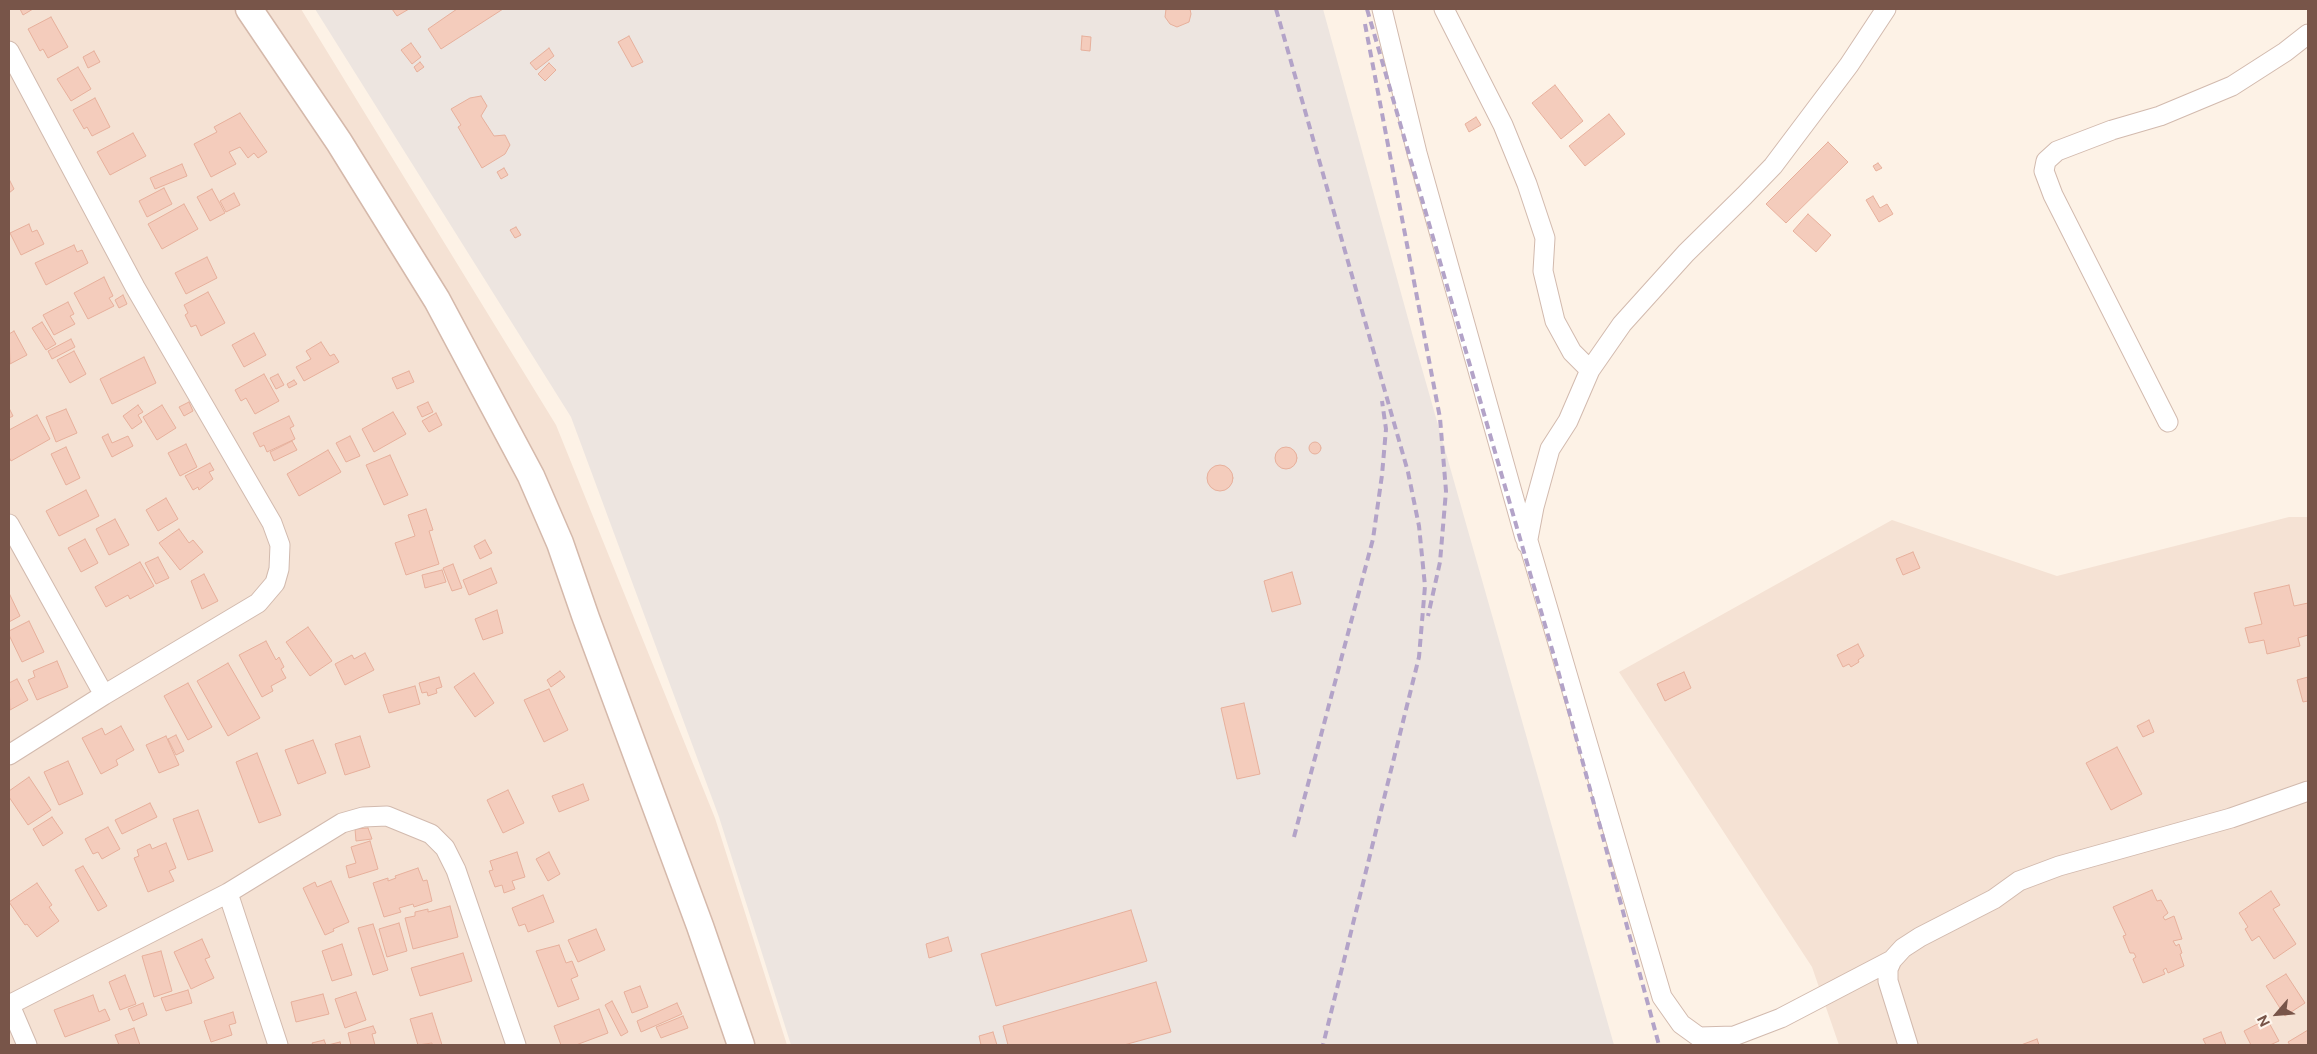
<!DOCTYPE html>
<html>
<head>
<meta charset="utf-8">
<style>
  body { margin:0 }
  #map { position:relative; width:2317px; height:1054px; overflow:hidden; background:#fdf2e6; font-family:"Public Sans",sans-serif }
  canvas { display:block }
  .frame { position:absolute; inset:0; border:10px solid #785549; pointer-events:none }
  .north { position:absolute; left:2252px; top:989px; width:50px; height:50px; -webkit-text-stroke:4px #fff6ed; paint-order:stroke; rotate:243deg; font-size:14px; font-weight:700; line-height:20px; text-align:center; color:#785549 }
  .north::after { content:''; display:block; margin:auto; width:18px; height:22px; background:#785549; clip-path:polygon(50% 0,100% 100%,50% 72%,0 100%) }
</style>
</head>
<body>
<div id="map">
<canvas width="2317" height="1054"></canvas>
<div class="frame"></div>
<div class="north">N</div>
</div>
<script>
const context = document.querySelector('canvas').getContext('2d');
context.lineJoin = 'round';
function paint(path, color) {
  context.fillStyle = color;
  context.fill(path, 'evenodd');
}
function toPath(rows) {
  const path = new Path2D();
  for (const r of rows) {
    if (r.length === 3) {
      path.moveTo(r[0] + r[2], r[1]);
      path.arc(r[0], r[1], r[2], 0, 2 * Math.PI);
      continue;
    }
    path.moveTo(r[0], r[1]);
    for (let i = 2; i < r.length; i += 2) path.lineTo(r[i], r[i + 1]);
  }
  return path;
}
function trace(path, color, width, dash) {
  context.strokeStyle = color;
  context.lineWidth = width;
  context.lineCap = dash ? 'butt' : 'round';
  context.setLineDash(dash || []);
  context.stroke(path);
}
paint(toPath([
  [9,9,301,9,556,425,715,818,787,1045,9,1045],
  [2289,517,2308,517,2308,1045,1839,1045,1812,967,1619,672,1892,520,2057,576]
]), '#f5e2d4');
paint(toPath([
  [315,9,1323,9,1415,344,1614,1045,791,1045,719,817,571,417]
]), '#ede5e0');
const building = toPath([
  [20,9,33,9,23,15,20,9],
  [392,9,409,9,397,16,392,9],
  [457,9,503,9,441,49,428,29,457,9],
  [1166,9,1190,9,1191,14,1189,22,1177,27,1170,24,1165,17,1166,9],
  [51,17,68,47,48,58,43,49,40,51,28,29,51,17],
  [629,36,643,62,632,67,618,42,629,36],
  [1082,36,1091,37,1090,51,1081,50,1082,36],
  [411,43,421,57,412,64,401,50,411,43],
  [549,48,554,56,536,70,530,63,549,48],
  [94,51,100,62,88,68,83,57,94,51],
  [420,62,424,67,417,72,414,67,420,62],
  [549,63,556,70,545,81,538,74,549,63],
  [78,67,91,89,71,101,57,79,78,67],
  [1555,85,1583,121,1561,139,1532,103,1555,85],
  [481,96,487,106,481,116,494,136,505,135,510,145,505,154,482,168,458,127,461,125,451,109,470,98,481,96],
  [95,98,110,127,92,136,87,127,84,129,73,110,95,98],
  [240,113,267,152,258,158,254,153,248,158,240,147,229,152,236,164,211,177,194,144,217,132,214,127,240,113],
  [1609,114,1625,134,1585,166,1569,146,1609,114],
  [1476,117,1481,125,1469,132,1465,124,1476,117],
  [133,133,146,156,110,175,97,152,133,133],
  [1828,142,1848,162,1786,223,1766,204,1828,142],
  [1878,163,1882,168,1876,171,1873,166,1878,163],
  [182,164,187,176,155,189,150,178,182,164],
  [504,168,508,175,501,179,497,172,504,168],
  [9,179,14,189,9,193,9,179],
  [164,188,172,204,147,217,139,201,164,188],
  [212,189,225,213,210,221,197,197,212,189],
  [234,193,240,205,226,212,220,201,234,193],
  [1873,196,1880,208,1887,204,1893,214,1879,222,1866,200,1873,196],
  [184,204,198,229,162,249,148,224,184,204],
  [1808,214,1831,235,1816,252,1793,231,1808,214],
  [29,224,32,232,37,230,44,244,21,255,10,233,29,224],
  [516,227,521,235,515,238,510,230,516,227],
  [74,245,77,252,82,250,88,263,46,285,35,263,74,245],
  [207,257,217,278,186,294,175,273,207,257],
  [104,277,113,296,109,298,114,306,88,319,74,293,104,277],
  [208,292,225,323,201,336,196,325,191,327,185,315,188,313,184,305,208,292],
  [123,295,127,304,119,308,115,300,123,295],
  [68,302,74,314,70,316,75,324,54,335,43,315,68,302],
  [42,322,56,344,46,350,32,328,42,322],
  [14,331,27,355,10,364,9,334,14,331],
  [254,333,266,355,244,367,232,345,254,333],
  [71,339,75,347,52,359,48,351,71,339],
  [321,342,330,356,334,354,339,362,304,381,296,367,311,359,306,351,321,342],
  [74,351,86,374,70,383,57,360,74,351],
  [144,357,156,383,112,404,100,379,144,357],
  [409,371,414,382,397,389,392,378,409,371],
  [264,374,279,401,255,414,246,398,241,401,235,390,264,374],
  [278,374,284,385,276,389,270,378,278,374],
  [294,380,297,384,289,388,287,384,294,380],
  [189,402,193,411,184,416,179,407,189,402],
  [428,402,433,412,422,417,417,407,428,402],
  [138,405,143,412,138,415,142,422,132,429,123,416,138,405],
  [162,405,176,428,157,440,143,417,162,405],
  [9,408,13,416,9,418,9,408],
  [66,409,77,433,56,442,46,417,66,409],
  [393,412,406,434,374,452,362,429,393,412],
  [436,413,442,425,429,432,422,421,436,413],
  [37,415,50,439,11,461,9,457,9,430,37,415],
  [289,416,294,426,290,428,295,439,267,452,264,445,260,447,253,433,289,416],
  [108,434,112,443,128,436,133,446,112,457,102,437,108,434],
  [350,436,360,456,346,462,336,443,350,436],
  [292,441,297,450,274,461,270,452,292,441],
  [1315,448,6],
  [186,444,197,467,180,476,168,453,186,444],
  [1286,458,11],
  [66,447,80,478,66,485,51,454,66,447],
  [328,450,341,472,299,496,287,474,328,450],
  [390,455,408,495,384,505,366,465,390,455],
  [210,463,214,470,209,472,213,479,199,490,198,487,193,490,185,476,210,463],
  [1220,478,13],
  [86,490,99,516,59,536,46,511,86,490],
  [166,498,178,519,158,531,146,510,166,498],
  [426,509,433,530,429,531,439,564,406,575,395,543,415,536,408,515,426,509],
  [115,519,129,545,109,555,96,529,115,519],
  [179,529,189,543,193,540,203,552,180,570,159,543,179,529],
  [85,539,98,563,81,572,68,548,85,539],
  [485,540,492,553,480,559,474,546,485,540],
  [1913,552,1920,568,1903,575,1896,559,1913,552],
  [158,557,169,578,156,584,145,563,158,557],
  [140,562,154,586,130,599,128,595,106,607,95,587,140,562],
  [453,564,462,588,452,591,443,568,453,564],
  [491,568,497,583,469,595,463,580,491,568],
  [442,570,446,582,425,588,422,575,442,570],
  [1292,572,1301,604,1272,612,1264,581,1292,572],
  [204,574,218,601,202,609,191,581,204,574],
  [2289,585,2294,606,2308,603,2308,635,2298,638,2300,646,2267,654,2264,640,2249,643,2245,628,2262,624,2254,593,2289,585],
  [9,593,20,616,9,622,9,593],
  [497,610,503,633,483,640,475,619,497,610],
  [29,621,44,652,22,662,9,635,9,631,29,621],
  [308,627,332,661,310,676,286,642,308,627],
  [266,641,276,660,279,657,284,667,281,669,286,678,271,686,273,691,262,697,239,655,266,641],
  [1858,644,1864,656,1858,660,1859,662,1851,667,1849,664,1843,667,1837,655,1858,644],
  [365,653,374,670,345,685,335,664,352,655,354,659,365,653],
  [57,661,68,687,37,700,28,680,35,677,33,671,57,661],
  [228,663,260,718,228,736,197,681,228,663],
  [560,671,565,677,551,687,547,680,560,671],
  [1684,672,1691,688,1665,701,1657,684,1684,672],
  [474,673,494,703,475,717,454,687,474,673],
  [439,677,442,687,436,689,437,693,428,696,427,692,422,693,419,683,439,677],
  [2308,677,2308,701,2303,702,2297,680,2308,677],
  [17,679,28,700,10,710,9,683,17,679],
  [188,683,212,727,188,740,164,696,188,683],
  [415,686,420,704,389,713,383,695,415,686],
  [549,689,568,730,544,742,524,700,549,689],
  [1244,703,1260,774,1237,779,1221,708,1244,703],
  [2149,720,2154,732,2143,737,2137,726,2149,720],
  [121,726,134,750,116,760,118,765,101,774,82,738,102,728,105,735,121,726],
  [176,735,184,751,176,755,168,739,176,735],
  [166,736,179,765,159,773,146,745,166,736],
  [360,736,370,767,345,775,335,744,360,736],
  [313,740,326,773,298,784,285,750,313,740],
  [2117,747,2142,794,2111,810,2086,763,2117,747],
  [257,753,281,815,259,823,236,762,257,753],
  [68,761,83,794,59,805,44,772,68,761],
  [29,777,51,810,28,825,9,797,9,791,29,777],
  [583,784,589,800,559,812,552,796,583,784],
  [508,790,524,823,503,833,487,800,508,790],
  [150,803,157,817,122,834,115,820,150,803],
  [198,810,213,851,188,860,173,819,198,810],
  [52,817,63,833,43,846,33,829,52,817],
  [108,827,120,849,102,859,98,852,93,854,85,839,108,827],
  [368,828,372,839,356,841,355,829,368,828],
  [370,841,378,869,349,878,346,866,356,863,351,847,370,841],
  [166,843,176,868,169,871,174,881,148,892,134,858,139,856,137,850,150,844,152,849,166,843],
  [517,852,525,877,512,881,515,889,504,893,502,885,495,887,489,871,493,870,490,861,517,852],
  [549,852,560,874,548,881,536,859,549,852],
  [83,866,107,906,98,911,75,870,83,866],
  [418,868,423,881,427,880,432,901,414,907,413,904,399,908,401,912,384,917,373,883,388,878,388,881,396,878,395,876,418,868],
  [331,881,349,922,333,929,334,931,325,935,303,888,315,882,317,887,331,881],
  [37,883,52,905,49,907,59,921,37,937,27,924,25,925,9,902,37,883],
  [2152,890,2157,901,2161,900,2168,913,2163,917,2165,920,2174,916,2182,939,2173,941,2176,946,2179,944,2182,953,2180,954,2184,966,2168,973,2166,968,2163,970,2165,974,2143,983,2133,959,2136,957,2134,953,2130,953,2123,936,2126,935,2113,907,2152,890],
  [2271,891,2280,905,2273,909,2296,944,2274,959,2259,936,2252,941,2245,929,2248,927,2239,913,2271,891],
  [543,895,554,922,528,932,525,924,519,926,512,908,543,895],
  [450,906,458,937,413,949,405,918,415,916,415,912,428,909,428,912,450,906],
  [1131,910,1147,961,996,1006,981,954,1131,910],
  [399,923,407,951,387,957,379,929,399,923],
  [373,924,388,970,373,975,358,928,373,924],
  [596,929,605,950,578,962,568,940,596,929],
  [948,937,952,951,929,958,926,944,948,937],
  [202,939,210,957,205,959,214,978,191,989,174,952,202,939],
  [342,944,352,975,332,981,322,951,342,944],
  [559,945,566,963,572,961,578,976,571,979,579,999,558,1007,536,951,559,945],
  [161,951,172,991,154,997,142,956,161,951],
  [463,953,472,981,420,996,411,968,463,953],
  [2286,974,2305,1003,2285,1016,2266,986,2286,974],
  [125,975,136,1004,120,1010,109,982,125,975],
  [1156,982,1171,1032,1124,1045,1008,1045,1003,1026,1156,982],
  [640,986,648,1007,632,1013,624,992,640,986],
  [188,990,192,1003,166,1011,161,998,188,990],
  [356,992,366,1020,345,1028,335,999,356,992],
  [323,994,329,1014,296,1022,291,1002,323,994],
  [93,995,99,1012,105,1009,110,1020,65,1037,54,1010,93,995],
  [612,1001,628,1032,621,1036,605,1005,612,1001],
  [143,1003,147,1015,133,1021,128,1009,143,1003],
  [677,1003,682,1014,641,1032,637,1021,677,1003],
  [599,1009,608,1033,576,1045,561,1045,554,1026,599,1009],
  [233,1012,236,1023,229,1025,232,1035,211,1042,204,1021,233,1012],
  [432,1013,442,1045,432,1045,432,1043,418,1045,410,1019,432,1013],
  [683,1016,688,1028,661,1038,656,1027,683,1016],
  [2267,1019,2279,1041,2270,1045,2251,1045,2244,1031,2267,1019],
  [373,1026,376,1033,372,1034,375,1045,351,1045,348,1033,373,1026],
  [134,1028,140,1045,119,1045,115,1035,134,1028],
  [2308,1030,2308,1045,2290,1045,2288,1042,2308,1030],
  [993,1032,997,1045,981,1045,979,1036,993,1032],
  [2221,1032,2226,1045,2206,1045,2203,1039,2221,1032],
  [2037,1039,2039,1045,2021,1045,2037,1039],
  [324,1040,326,1045,313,1045,312,1043,324,1040],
  [340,1042,341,1045,328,1045,340,1042]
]);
paint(building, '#f4ccbc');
trace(building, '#e7b09c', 1);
const street = toPath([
  [1382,9,1417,153,1525,538],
  [1444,9,1503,125,1527,184,1545,238,1543,271,1555,321,1572,352,1590,370],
  [9,51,135,287,272,523,280,545,279,569,275,583,258,603,104,695,9,755],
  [2168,422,2053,195,2044,171,2046,161,2057,151,2112,130,2160,116,2232,86,2285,52,2308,34],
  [9,524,104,695],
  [1528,541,1662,997,1681,1024,1699,1037,1705,1045],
  [1527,544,1534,507,1550,449,1568,421,1590,370,1622,324,1686,253,1744,196,1773,166,1849,65,1886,9],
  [228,893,278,1045],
  [1892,960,1888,969,1888,981,1908,1045],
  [9,1003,27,1045],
  [9,1005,228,893,342,823,363,817,387,816,431,834,445,848,456,870,516,1045],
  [1699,1037,1734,1036,1781,1018,1892,960,1903,948,1920,937,1994,899,2019,881,2059,866,2231,818,2308,791]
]);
const secondary = toPath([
  [249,9,339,142,437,300,531,476,560,543,586,618,700,926,741,1045]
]);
trace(street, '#d2baae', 21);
trace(secondary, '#d5b9ab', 29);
trace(street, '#fff', 19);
trace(secondary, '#fff', 26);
trace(toPath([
  [1276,9,1408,472,1419,526,1425,586,1419,657,1323,1045],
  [1367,9,1556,663,1659,1045],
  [1365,24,1440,418,1446,491,1440,562,1428,616],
  [1294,837,1373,539,1382,475,1386,429,1382,401]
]), '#b3a3c8', 4, [8, 5]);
</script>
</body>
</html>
